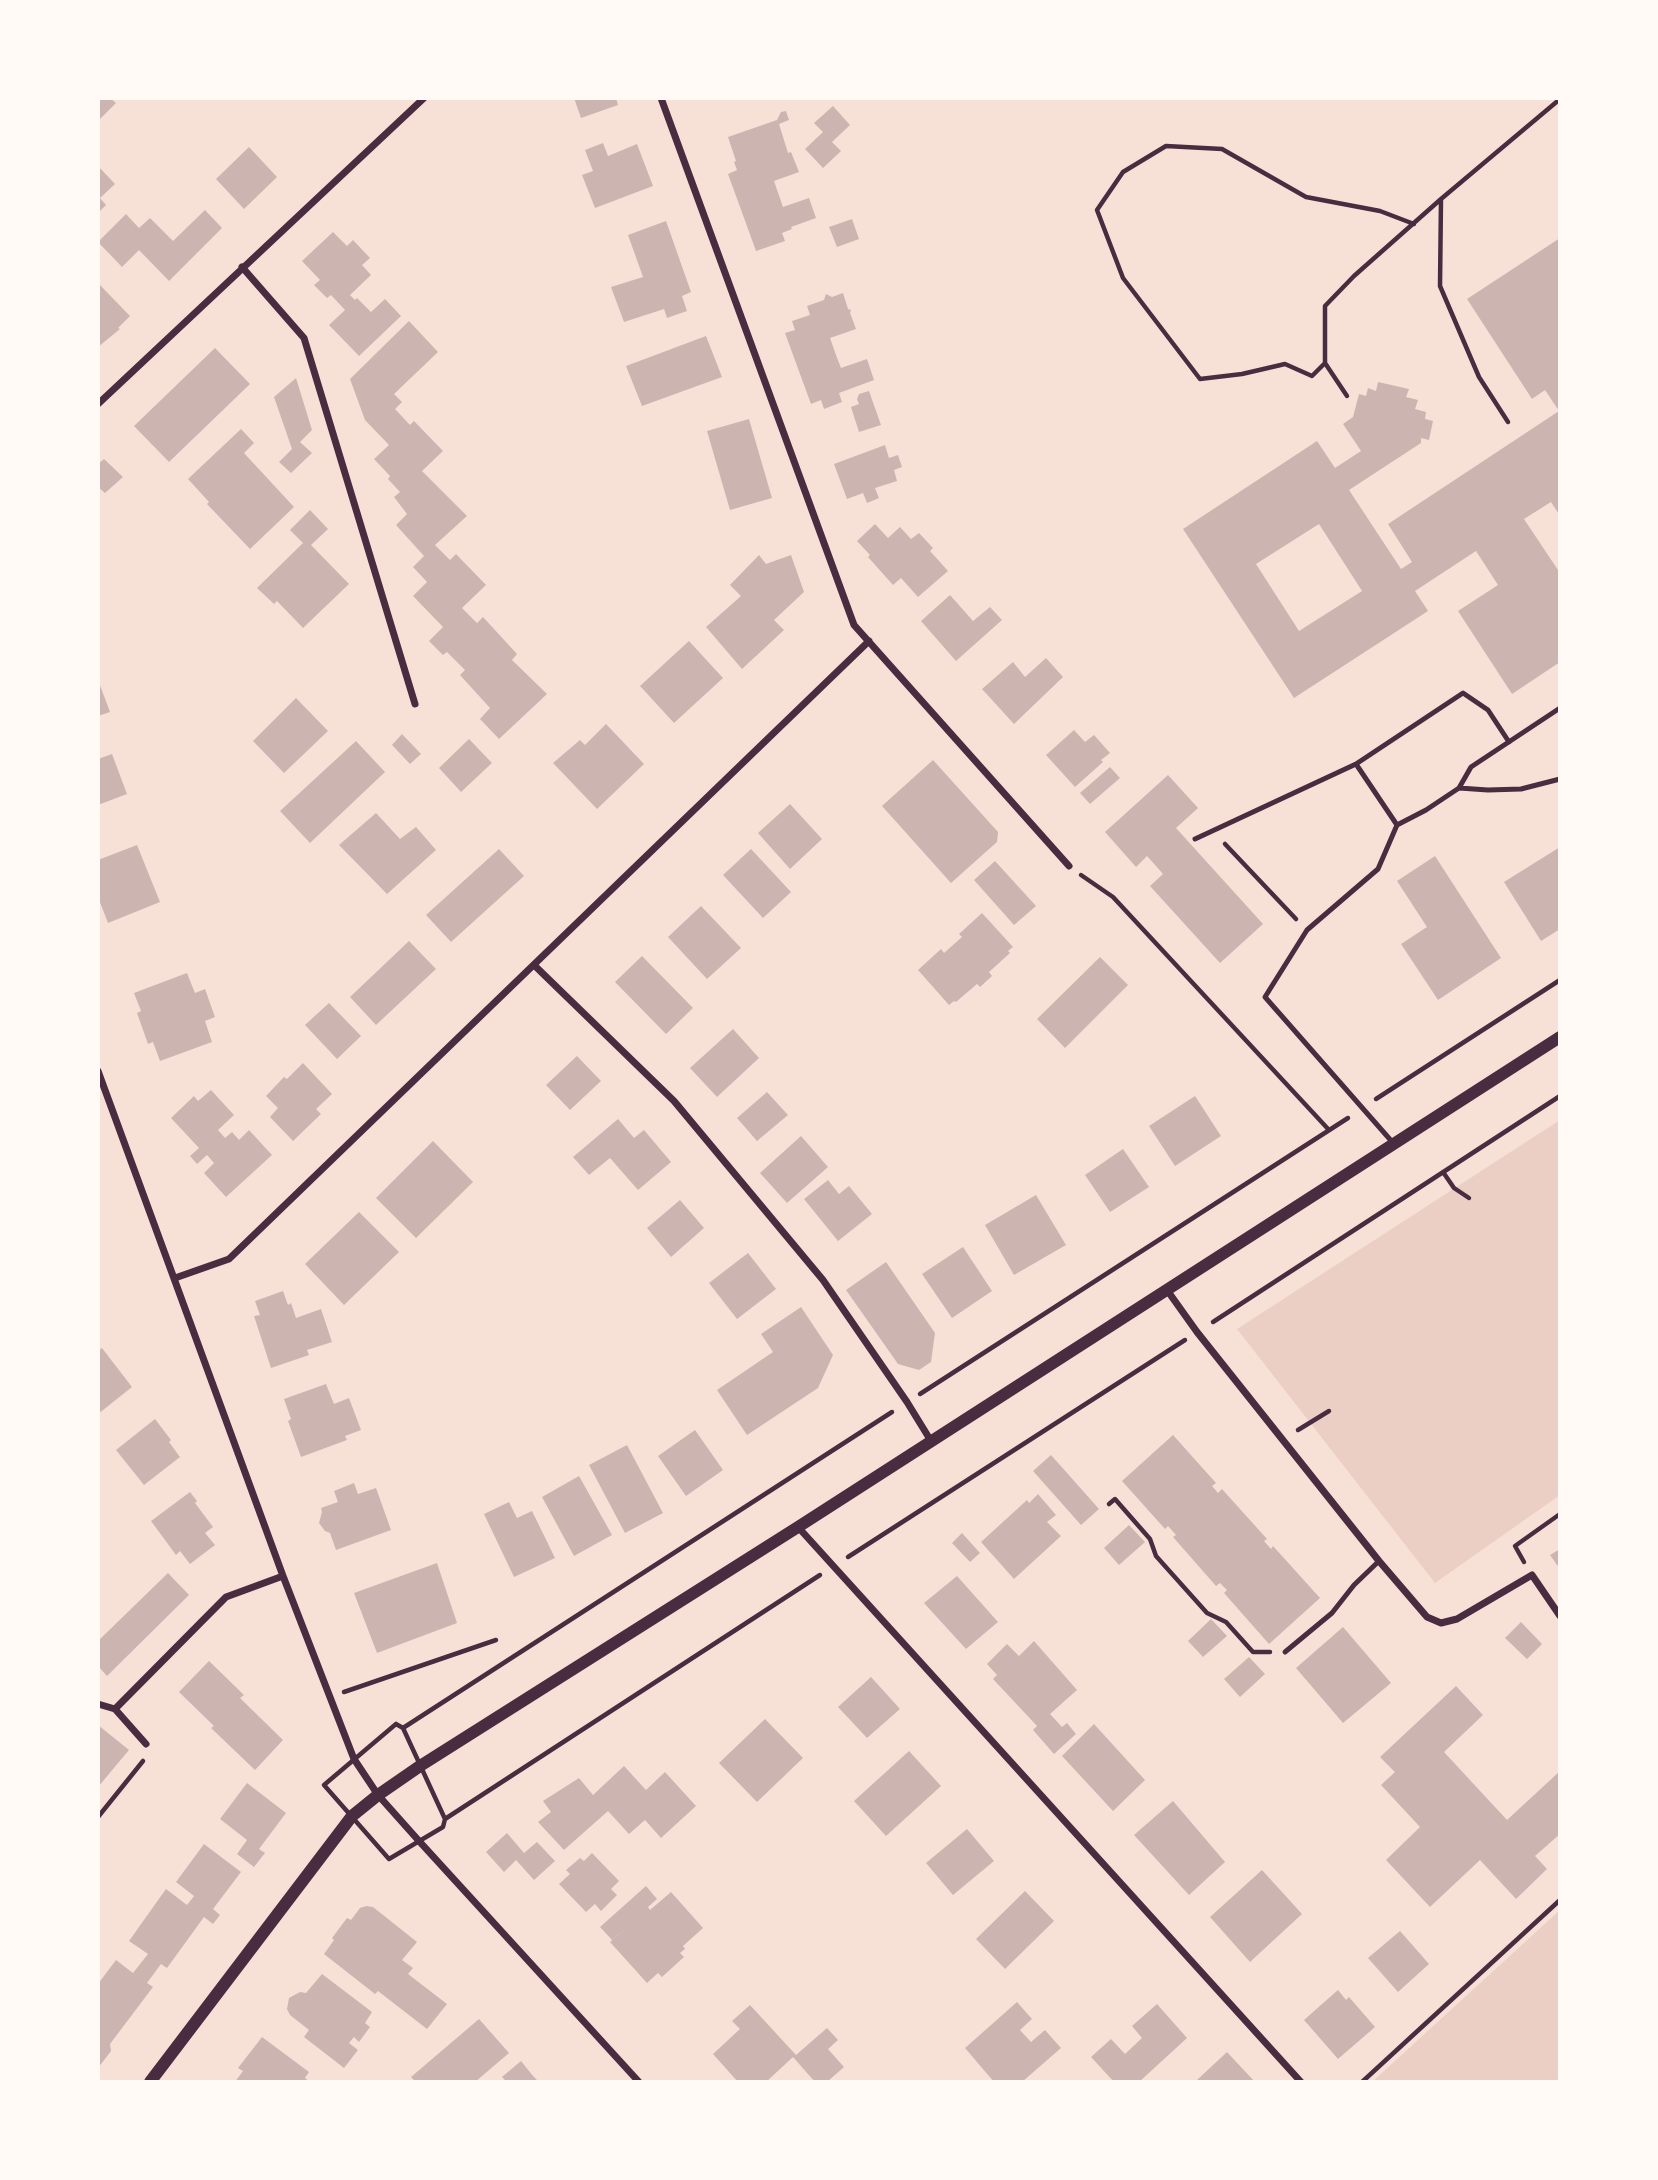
<!DOCTYPE html>
<html>
<head>
<meta charset="utf-8">
<style>
  body { margin:0 }
  #map { position:relative; width:1658px; height:2180px; overflow:hidden; background:#f7e1d7; font-family:"Public Sans",sans-serif }
  canvas { display:block }
  .frame { position:absolute; inset:0; border:100px solid #fffaf5; pointer-events:none }
</style>
</head>
<body>
<div id="map">
<canvas width="1658" height="2180"></canvas>
<div class="frame"></div>
</div>
<script>
const context = document.querySelector('canvas').getContext('2d');
context.lineJoin = 'round';
function paint(path, color) {
  context.fillStyle = color;
  context.fill(path, 'evenodd');
}
function toPath(rows) {
  const path = new Path2D();
  for (const r of rows) {
    path.moveTo(r[0], r[1]);
    for (let i = 2; i < r.length; i += 2) path.lineTo(r[i], r[i + 1]);
  }
  return path;
}
function trace(path, color, width, dash) {
  context.strokeStyle = color;
  context.lineWidth = width;
  context.lineCap = dash ? 'butt' : 'round';
  context.setLineDash(dash || []);
  context.stroke(path);
}
paint(toPath([
  [1560,1120,1560,1495,1435,1583,1237,1329],
  [1560,1910,1560,2082,1372,2082]
]), '#ebcfc5');
paint(toPath([
  [102,98,110,98,116,103,98,121,98,102],
  [574,98,616,98,618,105,581,118],
  [833,106,850,125,832,142,841,151,823,168,805,149,823,132,814,123],
  [786,111,789,120,779,124,788,153,791,152,799,172,774,181,783,207,809,198,816,218,791,227,792,229,782,233,785,241,756,251,728,174,737,170,734,162,736,161,728,137,777,120,781,112],
  [603,143,608,156,637,144,653,186,595,208,582,175,593,171,585,150],
  [249,147,277,177,244,209,216,179],
  [98,166,115,184,100,198,106,205,98,213],
  [205,210,222,228,169,281,139,250,122,267,98,242,126,214,139,228,150,218,173,241],
  [852,219,859,239,837,247,829,227],
  [666,221,691,292,682,296,687,311,667,318,664,309,624,322,611,287,643,277,628,235],
  [333,232,347,246,353,240,370,258,362,265,371,275,350,295,355,300,357,298,371,312,385,299,401,316,359,356,329,325,345,310,331,295,327,298,314,285,320,280,302,261],
  [1560,238,1560,516,1551,502,1524,519,1558,570,1560,569,1560,662,1512,694,1458,611,1498,585,1476,551,1415,591,1428,611,1294,698,1183,529,1317,441,1335,468,1361,451,1343,424,1353,417,1359,394,1366,396,1368,388,1376,391,1378,382,1409,389,1406,397,1418,400,1415,409,1426,412,1425,419,1433,421,1429,440,1421,438,1421,443,1349,490,1401,569,1412,562,1388,524,1559,411,1545,390,1532,399,1467,299],
  [1319,524,1362,591,1299,631,1256,564],
  [98,283,130,316,118,328,120,329,98,347],
  [843,293,848,309,851,310,850,313,856,329,830,338,836,355,841,368,867,359,874,380,839,393,842,402,824,409,821,400,811,404,785,333,795,330,792,321,810,315,807,306,824,300,826,294,832,297],
  [409,321,438,352,394,394,402,402,395,409,410,425,414,421,443,451,422,471,467,516,435,545,450,560,456,554,486,585,462,608,477,623,483,617,517,654,512,660,547,694,499,739,480,719,490,708,460,675,465,670,447,652,443,655,429,641,443,627,413,596,427,582,413,567,424,556,396,525,407,514,394,497,400,492,388,479,390,476,374,459,389,445,365,420,350,379],
  [706,336,722,377,642,406,626,366],
  [215,348,250,384,169,462,134,426],
  [296,378,312,430,300,442,312,453,291,473,279,462,292,449,274,397],
  [869,391,881,425,859,432,851,407,859,404,857,399,859,394],
  [749,419,772,498,730,510,707,431],
  [241,429,254,443,244,453,294,507,250,549,207,504,209,502,188,479],
  [885,445,889,458,898,455,902,467,894,470,897,481,875,488,879,498,867,503,863,493,847,499,834,464],
  [104,459,123,477,105,493,98,487,98,464],
  [310,510,328,529,311,545,349,584,303,628,277,601,274,604,257,588,303,543,290,530],
  [875,524,888,538,900,527,911,539,919,533,933,548,930,551,948,571,918,597,901,578,893,585,868,557,870,555,857,541],
  [759,555,766,564,791,555,804,592,774,620,784,630,742,669,706,627,741,596,730,585],
  [950,595,973,621,990,607,1002,620,956,661,921,621],
  [689,641,723,678,674,723,640,686],
  [1046,658,1063,677,1014,724,982,689,1013,662,1025,677],
  [98,680,110,712,98,716],
  [296,698,328,731,284,773,253,741],
  [606,724,644,764,597,809,553,763,580,740,585,745],
  [1074,730,1085,742,1094,735,1110,753,1101,760,1103,762,1075,787,1046,755],
  [402,734,421,754,410,764,392,745],
  [469,739,492,763,461,792,439,768],
  [356,741,385,772,310,843,280,811],
  [112,754,127,794,98,805,98,759],
  [933,760,998,832,997,842,951,883,882,806],
  [1110,767,1120,778,1090,804,1080,793],
  [1168,775,1198,808,1176,828,1263,924,1220,963,1150,886,1163,874,1147,856,1136,867,1105,832],
  [790,804,822,839,790,869,758,833],
  [376,813,400,839,416,827,436,850,387,894,339,845],
  [137,845,160,902,108,923,98,897,98,860],
  [1560,847,1560,929,1541,941,1504,882],
  [499,849,524,876,451,942,426,915],
  [751,849,791,892,763,918,723,875],
  [1435,856,1501,958,1438,1000,1401,944,1427,927,1397,881],
  [995,861,1036,906,1014,925,974,880],
  [701,906,741,948,707,979,668,937],
  [982,913,1013,947,1008,951,1010,953,989,972,992,976,980,987,977,984,956,1002,954,1001,949,1005,918,970,941,949,944,953,962,937,959,934],
  [409,941,436,969,376,1025,350,997],
  [642,956,693,1008,666,1034,615,982],
  [1100,957,1128,985,1065,1048,1037,1019],
  [187,973,195,993,205,989,215,1017,205,1021,212,1042,160,1061,153,1042,148,1044,137,1013,141,1011,134,993],
  [329,1003,361,1036,337,1059,305,1025],
  [733,1029,759,1058,717,1097,690,1068],
  [577,1056,601,1081,570,1110,546,1085],
  [303,1063,332,1094,316,1109,321,1114,293,1141,270,1117,278,1108,266,1096,284,1077,287,1079],
  [211,1090,234,1115,218,1130,225,1138,232,1132,239,1140,249,1130,272,1155,226,1197,204,1173,214,1163,207,1155,197,1164,190,1156,199,1148,171,1118,194,1096,198,1101],
  [767,1092,788,1115,757,1141,737,1118],
  [1195,1096,1221,1136,1175,1166,1149,1126],
  [618,1119,634,1138,644,1130,671,1162,638,1190,610,1158,589,1175,573,1157],
  [801,1136,828,1167,787,1203,760,1173],
  [433,1141,473,1182,416,1238,376,1198],
  [1123,1149,1149,1187,1110,1212,1085,1175],
  [828,1180,839,1194,849,1186,872,1214,838,1241,804,1199],
  [1036,1195,1066,1245,1014,1275,985,1225],
  [680,1200,704,1228,671,1257,647,1228],
  [359,1212,399,1252,344,1305,305,1264],
  [963,1247,992,1291,952,1318,922,1274],
  [748,1253,776,1289,737,1319,709,1283],
  [886,1262,935,1333,931,1362,919,1370,898,1364,846,1290],
  [283,1291,288,1305,291,1303,296,1318,321,1309,332,1342,307,1350,309,1355,271,1368,254,1316,260,1315,255,1301],
  [801,1307,833,1355,818,1388,747,1435,717,1390,773,1352,761,1334],
  [102,1348,132,1387,98,1414,98,1351],
  [326,1384,334,1404,349,1398,361,1430,345,1436,347,1440,301,1457,288,1421,291,1419,284,1399],
  [155,1419,171,1440,169,1442,180,1457,144,1485,116,1450],
  [695,1430,723,1470,686,1496,658,1456],
  [1173,1435,1216,1483,1212,1486,1218,1493,1222,1489,1267,1539,1264,1541,1271,1549,1273,1546,1320,1598,1269,1644,1224,1593,1227,1590,1220,1583,1216,1586,1173,1537,1176,1535,1168,1526,1165,1529,1122,1481],
  [627,1445,663,1513,625,1533,589,1465],
  [1051,1455,1099,1509,1081,1525,1033,1471],
  [579,1476,612,1535,574,1556,542,1497],
  [354,1483,358,1494,376,1488,391,1530,336,1550,330,1533,325,1531,319,1523,322,1512,321,1508,338,1502,334,1491],
  [190,1492,197,1501,195,1503,213,1527,205,1533,215,1545,190,1564,180,1551,176,1555,151,1521],
  [1038,1494,1056,1515,1047,1522,1061,1536,1014,1579,981,1542,1027,1500,1029,1503],
  [509,1502,517,1518,532,1511,555,1558,514,1577,484,1514],
  [1129,1525,1145,1542,1119,1565,1104,1548],
  [962,1533,980,1553,970,1562,952,1543],
  [1560,1549,1560,1569,1550,1555],
  [437,1563,457,1623,377,1653,354,1593],
  [168,1573,189,1595,107,1676,98,1666,98,1641],
  [957,1576,998,1622,966,1649,924,1603],
  [1211,1619,1227,1636,1203,1657,1188,1641],
  [1521,1622,1542,1644,1527,1659,1505,1638],
  [1343,1627,1391,1683,1343,1723,1296,1668],
  [1034,1641,1077,1690,1050,1714,1062,1727,1067,1723,1076,1734,1054,1754,1033,1730,1037,1726,993,1679,997,1675,987,1664,1007,1644,1019,1656],
  [1249,1657,1265,1674,1240,1697,1224,1679],
  [209,1661,244,1695,240,1698,283,1740,255,1770,211,1728,214,1726,179,1692],
  [871,1677,900,1709,867,1738,838,1707],
  [1456,1686,1483,1715,1444,1752,1507,1820,1560,1771,1560,1834,1535,1856,1547,1869,1516,1899,1480,1860,1430,1907,1386,1860,1420,1827,1381,1785,1395,1772,1380,1757],
  [765,1719,803,1758,757,1802,719,1763],
  [1094,1724,1145,1780,1113,1811,1062,1756],
  [98,1725,129,1750,98,1787],
  [909,1751,941,1786,886,1836,854,1801],
  [624,1766,646,1790,665,1772,696,1806,661,1838,645,1820,629,1834,608,1811,564,1850,538,1822,551,1812,543,1801,579,1778,593,1795],
  [247,1783,286,1813,259,1849,265,1853,254,1867,237,1854,247,1840,220,1819],
  [1173,1801,1225,1862,1189,1895,1134,1835],
  [967,1829,994,1861,953,1895,926,1863],
  [507,1833,524,1853,537,1842,555,1861,534,1880,516,1860,504,1872,486,1852],
  [204,1844,241,1872,213,1909,220,1915,213,1924,204,1917,167,1968,161,1964,147,1983,153,1987,110,2044,111,2051,98,2068,98,1984,116,1960,133,1973,148,1954,129,1941,166,1889,187,1905,194,1896,176,1882],
  [592,1853,619,1881,611,1889,617,1895,601,1911,595,1904,586,1912,559,1884,570,1874,566,1870,580,1858,584,1861],
  [1262,1870,1302,1914,1250,1962,1210,1917],
  [646,1886,657,1899,648,1907,650,1910,671,1892,703,1928,683,1946,685,1949,680,1953,684,1957,662,1977,658,1973,647,1983,610,1942,633,1922,612,1940,600,1927],
  [1025,1891,1054,1921,1005,1969,976,1939],
  [366,1906,373,1907,417,1942,402,1960,413,1968,408,1974,447,2004,427,2029,378,1991,375,1994,324,1954,334,1940,332,1938,347,1918,351,1920,360,1908],
  [1400,1931,1429,1964,1398,1992,1368,1958],
  [322,1974,372,2012,365,2023,370,2027,359,2042,354,2037,349,2043,358,2050,344,2068,304,2037,309,2030,290,2015,287,2009,289,1998,300,1992,306,1993],
  [1338,1990,1346,2000,1349,1997,1375,2027,1338,2059,1304,2020],
  [1017,2002,1032,2019,1020,2030,1031,2042,1045,2030,1061,2048,1022,2082,994,2082,965,2048],
  [1157,2004,1187,2038,1139,2082,1114,2082,1091,2057,1111,2039,1125,2054,1142,2038,1132,2026],
  [750,2005,796,2055,827,2028,838,2040,828,2049,844,2067,827,2082,815,2082,793,2057,766,2082,738,2082,713,2054,740,2029,732,2021],
  [479,2019,509,2053,475,2082,416,2082,411,2077],
  [262,2037,309,2072,305,2078,310,2082,235,2082,243,2071,238,2068],
  [1227,2052,1255,2082,1199,2082,1197,2080],
  [521,2061,533,2076,539,2082,507,2082,502,2077]
]), '#ccb4b1');
trace(toPath([
  [1441,199,1440,286,1479,377,1508,422],
  [1325,363,1312,376,1285,364,1242,374,1200,379,1123,278,1097,210,1123,172,1166,146,1222,149,1306,197,1380,211,1414,224],
  [1347,396,1325,363,1325,306,1354,276,1441,199,1560,99],
  [1225,844,1296,919],
  [1081,875,1113,897,1329,1130],
  [1376,1099,1560,980],
  [1443,1172,1454,1188,1469,1198],
  [1213,1322,1560,1096],
  [920,1394,1348,1118],
  [1298,1430,1329,1411],
  [1109,1504,1115,1499,1150,1539,1156,1556,1207,1613,1226,1622,1253,1652,1270,1652],
  [848,1557,1185,1340],
  [1524,1562,1515,1546,1560,1514],
  [344,1692,496,1640],
  [396,1724,403,1728,445,1819,443,1827,389,1859,324,1785,396,1724],
  [403,1728,892,1412],
  [98,1817,143,1761],
  [445,1819,820,1575],
  [1362,2082,1560,1900]
]), '#4a2c40', 4.5);
trace(toPath([
  [1560,708,1471,767,1459,788,1488,790,1521,789,1560,779],
  [1459,788,1426,810,1397,825,1356,764,1463,693,1488,710,1509,742],
  [1195,839,1356,764],
  [1394,1144,1265,997,1307,930,1378,869,1397,825],
  [1285,1652,1332,1613,1354,1585,1379,1561]
]), '#4a2c40', 5);
trace(toPath([
  [661,98,854,625,1069,866],
  [242,267,304,338,415,704],
  [98,404,424,98],
  [534,965,674,1101,823,1280,907,1402,931,1441],
  [98,1071,283,1576,354,1759,378,1795,419,1841,639,2082],
  [175,1278,229,1259,869,641],
  [1167,1290,1197,1332,1379,1561,1427,1617,1441,1623,1457,1619,1532,1575,1560,1616],
  [798,1527,1301,2082],
  [98,1704,115,1709,226,1597,283,1576],
  [115,1709,146,1744]
]), '#4a2c40', 7);
trace(toPath([
  [150,2082,352,1816,378,1795,420,1766,798,1527,1560,1037]
]), '#4a2c40', 12);
</script>
</body>
</html>
